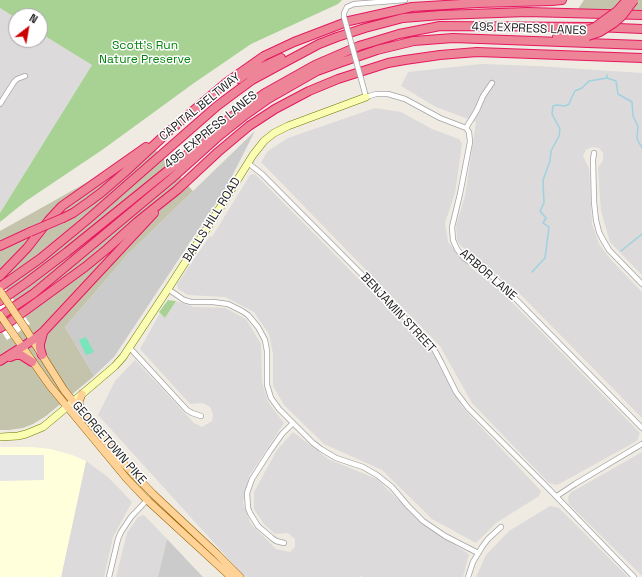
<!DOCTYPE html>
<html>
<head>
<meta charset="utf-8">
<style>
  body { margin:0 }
  #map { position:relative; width:642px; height:577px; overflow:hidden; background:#efebe2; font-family:"Space Grotesk",sans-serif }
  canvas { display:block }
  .north { position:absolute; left:8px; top:8px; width:40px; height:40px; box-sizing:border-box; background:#fff; border:1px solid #a5a5a5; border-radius:50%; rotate:31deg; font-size:11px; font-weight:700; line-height:16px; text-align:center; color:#1d1d1d }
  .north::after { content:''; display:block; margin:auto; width:14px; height:18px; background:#cb0001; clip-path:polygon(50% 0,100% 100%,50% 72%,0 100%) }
</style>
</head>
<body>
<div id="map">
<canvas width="642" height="577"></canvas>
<div class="north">N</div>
</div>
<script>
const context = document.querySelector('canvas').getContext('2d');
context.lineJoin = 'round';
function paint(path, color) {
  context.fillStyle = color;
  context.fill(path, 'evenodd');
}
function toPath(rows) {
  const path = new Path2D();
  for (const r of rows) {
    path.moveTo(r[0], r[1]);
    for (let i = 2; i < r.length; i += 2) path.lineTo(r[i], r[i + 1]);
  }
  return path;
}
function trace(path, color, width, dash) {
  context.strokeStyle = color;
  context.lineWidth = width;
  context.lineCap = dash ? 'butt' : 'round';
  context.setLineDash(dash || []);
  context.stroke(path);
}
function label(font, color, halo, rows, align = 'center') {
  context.font = font + ' "Space Grotesk",sans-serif';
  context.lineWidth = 3;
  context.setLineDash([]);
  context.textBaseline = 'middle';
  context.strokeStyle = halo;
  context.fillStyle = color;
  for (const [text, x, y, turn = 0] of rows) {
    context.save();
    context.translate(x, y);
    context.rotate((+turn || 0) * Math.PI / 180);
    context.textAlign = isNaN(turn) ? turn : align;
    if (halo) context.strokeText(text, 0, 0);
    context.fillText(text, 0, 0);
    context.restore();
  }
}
paint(toPath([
  [0,8,16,18,16,40,40,40,40,33,92,65,0,213],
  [481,64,536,66,642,73,642,275,610,242,601,211,598,168,603,160,603,153,599,148,592,147,586,150,583,156,589,168,592,224,599,244,612,261,642,292,642,418,519,293,461,246,457,240,456,225,465,196,476,122,436,107,401,86,408,72],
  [375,108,401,112,432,129,459,139,462,144,455,193,445,223,448,242,470,267,502,292,640,433,637,441,557,485,549,483,472,403,440,346,261,162,268,151,288,138],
  [255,174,433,354,462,407,541,491,539,496,496,523,476,543,432,519,382,470,324,444,284,405,273,386,273,354,269,334,254,312,225,297,188,295,178,289,177,284,210,236,212,237,250,175],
  [176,301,194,307,225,308,246,319,261,344,262,382,268,402,284,423,249,476,243,503,251,524,276,549,290,552,295,547,295,539,288,533,275,534,264,524,254,509,254,492,277,450,293,432,328,459,377,479,424,525,469,554,463,577,363,577,360,576,359,577,245,577,98,415,115,381,135,360,194,423,202,427,212,421,213,414,210,407,203,403,190,404,140,349,160,313,165,318],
  [642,452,642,576,569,504,568,498,570,493],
  [86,461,108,477,132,502,113,537,104,577,61,577],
  [550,506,559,508,628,577,476,577,486,555,509,531],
  [144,515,167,539,158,577,116,577,127,533,138,517]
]), '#dcdada');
paint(toPath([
  [0,447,31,447,51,449,72,455,86,461,61,577,0,577]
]), '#ffffdc');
paint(toPath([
  [255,131,226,188,114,357,94,376,65,327,128,254],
  [167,539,203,577,158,577]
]), '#cbcbcb');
paint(toPath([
  [584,0,642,0,642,14,576,12],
  [152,146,193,191,128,254,65,327,94,376,46,416,33,424,23,428,9,430,0,430,0,231]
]), '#c4c4ad');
paint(toPath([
  [0,0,342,0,338,4,251,44,194,83,102,150,26,201,0,222,0,213,92,65,40,33,40,16,16,16,16,18,0,8],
  [168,300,176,301,165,318,159,312]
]), '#a7d294');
paint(toPath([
  [86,337,94,352,86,355,79,340]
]), '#7ae4bb');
paint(toPath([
  [0,455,44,455,44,480,0,481]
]), '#e5e5e5');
paint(toPath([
  [0,280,30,324,7,340,0,329]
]), '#fff');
trace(toPath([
  [607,78,616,81,618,94,632,102,633,116,638,126,637,139,642,148],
  [621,251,642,234],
  [532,272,545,258,549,227,543,223,546,218,540,211,544,203,543,180,550,161,551,151,559,136,560,129,552,114,553,106,557,105,565,106,569,104,572,97,575,91,582,88,589,81,607,78,607,75]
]), '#9fd2e0', 1.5);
const street = toPath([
  [344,17,344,13,347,7,354,4,405,0],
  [363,86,366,97,376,94,388,94,405,99,440,118,466,128],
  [0,104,14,82,17,79,25,76],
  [466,128,469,132,470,142,460,194,452,227,453,240,457,249,464,258,494,278,504,287,642,428],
  [466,128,477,110,483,96,492,83],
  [594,153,593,160,594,202,596,220,599,232,602,238,609,250,642,284],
  [248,163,262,174,421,334,434,349,441,362,456,392,468,408,549,489,634,577],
  [168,289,184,300,191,302,213,302,228,304,242,311,248,315,258,327,265,340,267,351,267,385,271,398,279,409,313,443,321,449,336,458,363,467,377,475,392,487,408,506,423,521,445,536,478,553],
  [129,347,187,410,192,413,201,416],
  [557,496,575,484,642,444],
  [284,543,276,541,272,538,258,526,250,513,248,508,247,493,252,479,270,451,282,434,293,423],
  [109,577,118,539,121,532,131,517,148,499],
  [468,577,473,562,482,547,488,539,501,527]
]);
const secondary = toPath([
  [0,437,18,436,26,434,43,427,61,412,115,366,123,357,168,289,213,219,253,155,264,141,274,133,288,126,366,97]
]);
const primary = toPath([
  [25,328,64,390,84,415,121,461,153,494,217,554,240,577],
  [14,335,50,386,127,479,147,500,231,577],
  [81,410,79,402,82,394]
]);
const highway = toPath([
  [557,37,588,36],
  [239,79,243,76,281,58],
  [63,218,73,213,90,201,102,192,124,173,168,132,227,82,264,56,294,42,349,21,412,7,478,3,552,1,562,0],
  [0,246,30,232],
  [0,276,27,248,49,220,62,206,146,147],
  [0,287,41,258,87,220,217,106,233,94,252,80,276,67,319,44,337,37,365,28,403,18,441,15,527,12,642,15],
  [0,301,26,283,67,252,176,164,231,117,265,93,315,65,359,46,399,34,440,26,595,27,642,29],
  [0,316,33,294,171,179,220,135,244,116,268,99,317,71,342,62,377,50,414,41,453,38,642,45],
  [0,328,11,321,85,267,107,249,137,222,177,190,218,152,249,126,275,109,309,91,338,79,388,63,405,60,440,55,477,52,642,58],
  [42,355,40,348,40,344,43,333],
  [10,357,15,355,21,355,32,362],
  [0,361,33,340,44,331,154,213]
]);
trace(street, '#a4a4a4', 6);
trace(secondary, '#6d7900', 8);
trace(primary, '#976400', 8);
trace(highway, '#e6175f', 10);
trace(street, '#fff', 4.5);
trace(secondary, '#fbfeb2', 7);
trace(primary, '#ffd298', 7);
trace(highway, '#ed8498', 8);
const streetBridge = toPath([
  [344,17,363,86]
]);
const primaryBridge = toPath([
  [0,291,25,328],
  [0,315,14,335]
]);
const highwayBridge = toPath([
  [583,32,595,27,617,11,627,0],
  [588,36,600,32,614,23,622,16,634,0],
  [30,232,63,218]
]);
trace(streetBridge, '#a4a4a4', 6, []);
trace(primaryBridge, '#976400', 8, []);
trace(highwayBridge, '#e6175f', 10, []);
trace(streetBridge, '#fff', 4.5);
trace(primaryBridge, '#ffd298', 7);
trace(highwayBridge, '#ed8498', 8);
label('12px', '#1d1d1d', '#fff', [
  ["495 EXPRESS LANES",529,29,2],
  ["CAPITAL BELTWAY",200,107,-39],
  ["495 EXPRESS LANES",211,130,-39],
  ["BALLS HILL ROAD",212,220,-58],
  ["ARBOR LANE",488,275,41],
  ["BENJAMIN STREET",398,313,47],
  ["GEORGETOWN PIKE",109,443,49]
]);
label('12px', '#04830d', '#fff', [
  ["Scott's Run",145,46],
  ["Nature Preserve",145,60]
]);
</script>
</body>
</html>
